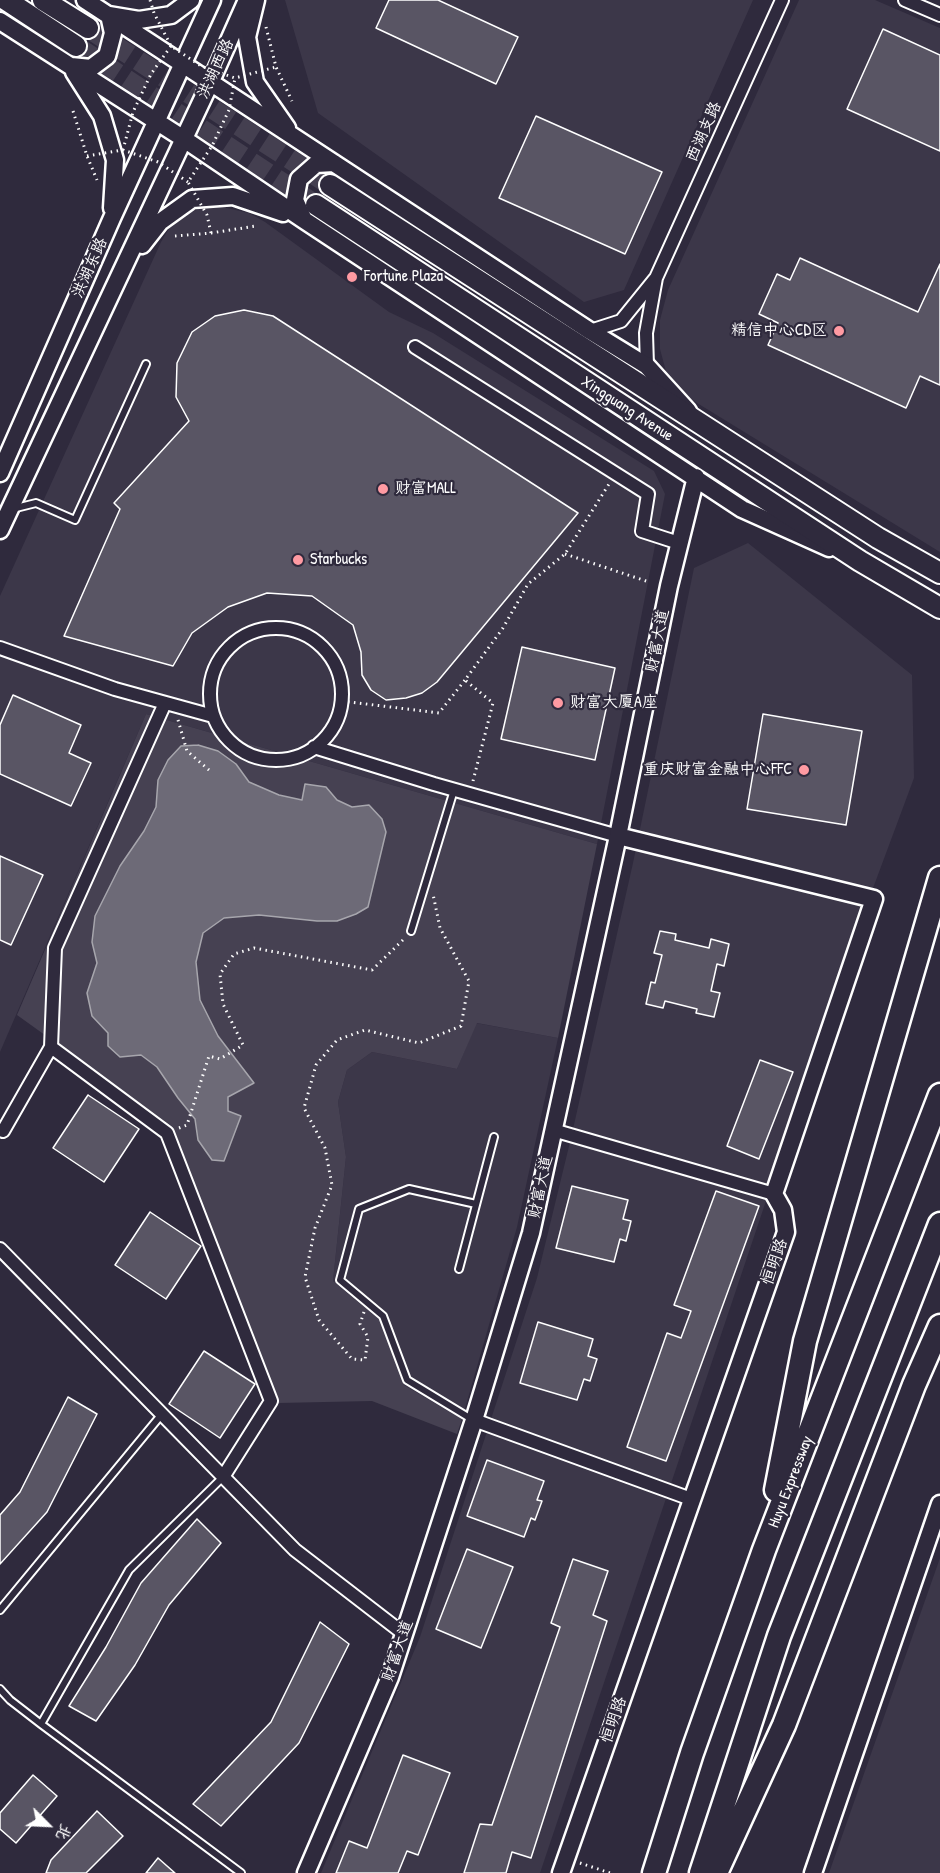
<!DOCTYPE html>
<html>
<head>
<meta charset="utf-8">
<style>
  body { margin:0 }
  #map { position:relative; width:940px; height:1873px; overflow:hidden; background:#2f2a3d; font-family:"Patrick Hand","LXGW WenKai TC",sans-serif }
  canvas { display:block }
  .north { position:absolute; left:18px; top:1795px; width:60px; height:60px; -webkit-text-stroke:4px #2f2a3d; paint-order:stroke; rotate:114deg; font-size:16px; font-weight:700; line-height:24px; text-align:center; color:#fff }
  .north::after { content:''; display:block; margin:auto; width:21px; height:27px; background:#fff; clip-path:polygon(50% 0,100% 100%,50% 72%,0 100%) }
</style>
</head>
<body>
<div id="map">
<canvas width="940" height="1873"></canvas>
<div class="north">北</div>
</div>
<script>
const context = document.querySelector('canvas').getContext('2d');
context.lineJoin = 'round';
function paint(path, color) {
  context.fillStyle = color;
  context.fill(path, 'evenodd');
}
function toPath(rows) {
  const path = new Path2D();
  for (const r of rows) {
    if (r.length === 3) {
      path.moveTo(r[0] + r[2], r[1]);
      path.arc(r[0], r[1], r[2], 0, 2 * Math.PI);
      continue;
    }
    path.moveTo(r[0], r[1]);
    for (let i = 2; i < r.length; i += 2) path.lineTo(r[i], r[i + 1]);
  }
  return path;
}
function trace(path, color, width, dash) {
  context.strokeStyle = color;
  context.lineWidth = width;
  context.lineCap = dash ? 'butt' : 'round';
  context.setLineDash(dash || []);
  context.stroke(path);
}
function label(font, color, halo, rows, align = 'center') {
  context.font = font + ' "Patrick Hand","LXGW WenKai TC",sans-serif';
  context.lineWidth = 4.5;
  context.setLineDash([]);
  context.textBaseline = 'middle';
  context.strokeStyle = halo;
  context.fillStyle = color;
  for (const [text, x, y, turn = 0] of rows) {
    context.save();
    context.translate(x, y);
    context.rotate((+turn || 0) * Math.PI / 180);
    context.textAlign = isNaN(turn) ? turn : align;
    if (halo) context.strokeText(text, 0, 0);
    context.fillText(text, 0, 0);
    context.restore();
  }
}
paint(toPath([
  [285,0,753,0,624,290,584,302,318,113],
  [799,0,875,0,940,28,940,552,684,395,667,375,660,349,660,320,668,290],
  [218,206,249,213,265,222,389,312,433,333,654,471,665,494,597,844,146,714,0,1052,0,596,161,242,171,225,184,215,201,208],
  [748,543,912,675,914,778,863,915,768,1195,540,1873,321,1873,420,1637,537,1278,571,1138,633,863,694,568],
  [476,1023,558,1038,517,1227,462,1419,404,1385,380,1320,333,1281,346,1157,338,1102,347,1070,372,1052,457,1069],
  [940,1558,940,1873,829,1873]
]), '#3c3749');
paint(toPath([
  [146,714,597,844,558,1038,477,1023,457,1069,372,1052,347,1070,338,1102,346,1157,333,1281,380,1320,404,1385,462,1419,457,1434,372,1401,278,1403,173,1127,17,1015]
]), '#464152');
const water = toPath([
  [198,745,218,751,236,764,249,782,279,795,302,800,305,784,326,787,337,800,352,807,369,805,382,819,386,832,368,907,356,914,337,921,317,921,259,915,224,918,203,933,196,962,200,1000,218,1036,254,1083,228,1097,228,1111,241,1116,224,1161,212,1160,198,1140,195,1119,178,1098,157,1067,141,1055,120,1057,108,1046,108,1033,92,1016,87,993,97,963,92,942,95,916,120,866,144,831,156,807,158,780,168,760,181,746,198,745]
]);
paint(water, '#6d6a77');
trace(water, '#a7a6ad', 1.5);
const building = toPath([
  [389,0,438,0,518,37,496,84,376,28,389,0],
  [883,29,940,55,940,151,847,109,883,29],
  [536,116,662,172,625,254,499,198,536,116],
  [800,258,918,312,940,264,940,385,920,376,906,408,768,345,778,323,759,314,777,274,790,280,800,258],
  [244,310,273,316,578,513,437,682,422,693,406,698,386,700,371,690,362,675,361,652,353,625,312,596,267,593,228,607,192,633,173,666,64,636,120,509,114,503,189,421,176,397,177,363,192,332,215,316,244,310],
  [522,647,615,668,595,760,501,739,522,647],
  [13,695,81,725,69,753,91,763,71,806,0,774,0,725,13,695],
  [763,714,862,731,846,825,747,809,763,714],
  [0,856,43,875,11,945,0,940,0,856],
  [660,931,676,934,675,940,709,948,711,939,729,944,724,966,717,964,711,991,720,993,714,1017,696,1013,697,1009,665,1001,663,1008,646,1004,651,982,655,983,662,955,654,953,660,931],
  [760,1060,793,1072,759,1159,727,1146,760,1060],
  [88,1095,139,1129,104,1182,53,1148,88,1095],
  [572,1186,628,1200,623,1219,631,1221,626,1241,620,1239,614,1262,556,1248,572,1186],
  [716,1191,759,1206,666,1461,627,1447,667,1333,681,1338,691,1311,674,1305,716,1191],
  [150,1212,201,1246,166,1299,115,1265,150,1212],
  [538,1322,593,1339,588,1356,597,1359,590,1381,584,1379,577,1400,520,1383,538,1322],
  [204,1351,255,1384,220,1438,169,1404,204,1351],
  [68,1397,97,1414,47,1512,0,1564,0,1515,20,1492,68,1397],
  [487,1460,544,1481,537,1500,542,1501,535,1520,531,1518,524,1537,467,1516,487,1460],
  [197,1519,221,1543,169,1605,135,1665,96,1721,69,1706,106,1647,141,1583,197,1519],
  [467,1549,513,1567,481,1648,436,1629,467,1549],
  [573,1559,608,1571,593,1615,607,1621,531,1858,512,1852,506,1873,464,1873,480,1824,492,1825,560,1627,551,1623,573,1559],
  [320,1622,349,1644,299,1743,221,1826,193,1804,271,1722,320,1622],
  [403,1755,450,1773,418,1855,407,1851,398,1873,336,1873,349,1841,367,1848,403,1755],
  [33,1775,57,1796,16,1843,0,1829,0,1813,33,1775],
  [97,1811,123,1836,86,1873,46,1873,51,1860,97,1811],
  [158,1858,175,1873,146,1873,158,1858]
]);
paint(building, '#595564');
trace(building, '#fff', 1.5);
trace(toPath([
  [88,28,330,185],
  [76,46,316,205]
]), '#443f50', 20, [20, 10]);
const lane = toPath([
  [12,509,36,503,75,520,146,364],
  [411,931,454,790],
  [459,1269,494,1137],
  [473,1420,407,1380,383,1316,340,1280,359,1209,409,1189,476,1204],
  [0,1610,162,1414],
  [0,1689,10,1700,41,1724,241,1873],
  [41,1724,129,1570,223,1477]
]);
const street = toPath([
  [905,0,940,15],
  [590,331,621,321,655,279],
  [415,347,648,494,642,531,679,543],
  [647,366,646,333,656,278,782,0],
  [276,694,66],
  [0,648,115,689,213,716],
  [314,747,434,784,618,836],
  [51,1047,167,1133,271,1401,223,1477],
  [553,1130,774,1194],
  [3,1131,51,1047,55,948,165,703],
  [0,1249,295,1550,404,1634],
  [474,1420,691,1499]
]);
const secondary = toPath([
  [85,0,590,331,647,366,688,411],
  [256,0,247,37,255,82,287,128],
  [0,21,184,139,304,220,742,509,829,548],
  [71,66,91,68,107,56,113,33,109,15,139,20,171,15,191,0],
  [74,72,102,116,115,160,112,208],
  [304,220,295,200,299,179,316,164,334,163],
  [142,245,160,222,192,199,233,196,283,213],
  [0,473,112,218,212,0],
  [0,530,211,81,247,0],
  [306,1873,390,1677,474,1420,531,1233,618,836,669,586,696,477],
  [561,1873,786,1232,783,1210,774,1194,874,899,618,836],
  [813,1873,940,1504]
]);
const primary = toPath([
  [6,0,76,46],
  [43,0,88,28],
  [330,185,878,538,940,573],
  [316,205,860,561,940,608]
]);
const highway = toPath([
  [776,1490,805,1341,940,878],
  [654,1873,692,1753,764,1550,940,1095],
  [701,1873,779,1636,940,1224],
  [716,1873,784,1725,914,1385,940,1326]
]);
trace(lane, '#fff', 10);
trace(street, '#fff', 16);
trace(secondary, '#fff', 21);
trace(primary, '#fff', 24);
trace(highway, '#fff', 27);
trace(toPath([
  [266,27,276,67,292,101],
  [73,111,87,156,97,180],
  [175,236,211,233,256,226],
  [565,554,649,582],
  [342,701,439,713,465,680],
  [178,720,187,751,209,770],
  [473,781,493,703,465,680,503,628,528,584,565,554,609,484],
  [179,1128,187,1125,209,1056,220,1059,243,1045,223,1004,220,974,234,954,254,948,372,970,406,937],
  [364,1312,360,1324,368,1337,365,1360,352,1359,319,1320,305,1277,315,1228,332,1185,325,1148,304,1108,316,1065,337,1040,365,1030,419,1043,461,1026,469,981,440,928,433,894],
  [580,1863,610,1873]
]), '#fff', 3, [1.5, 4.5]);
trace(lane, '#2f2a3d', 6);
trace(street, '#2f2a3d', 12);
trace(secondary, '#2f2a3d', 16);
trace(primary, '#2f2a3d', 20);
trace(highway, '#2f2a3d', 22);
trace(toPath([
  [150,0,154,13,171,46,201,66,235,78,276,67],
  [123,150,133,112,151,74,171,46],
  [87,156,123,150,158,162,188,182],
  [211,233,207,215,188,182,212,146,229,110,235,78]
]), '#fff', 3, [1.5, 4.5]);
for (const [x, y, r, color] of [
  [352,277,6,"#ff9aa2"],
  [839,331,6,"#ff9aa2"],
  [383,489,6,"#ff9aa2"],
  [298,560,6,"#ff9aa2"],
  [558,703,6,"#ff9aa2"],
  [804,770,6,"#ff9aa2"]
]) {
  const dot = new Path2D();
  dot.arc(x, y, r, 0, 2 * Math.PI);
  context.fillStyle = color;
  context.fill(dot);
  trace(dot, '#2f2a3d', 2);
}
label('16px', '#fff', '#2f2a3d', [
  ["洪湖西路",216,69,-65],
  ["西湖支路",704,132,-66],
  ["洪湖东路",90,268,-66],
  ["Xingguang Avenue",627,409,33],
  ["财富大道",658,641,-79],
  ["财富大道",541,1187,-78],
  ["恒明路",775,1262,-71],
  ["Huyu Expressway",791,1482,-69],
  ["财富大道",398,1651,-71],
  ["恒明路",614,1720,-71]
]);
label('16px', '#fff', '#2f2a3d', [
  ["Fortune Plaza",364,277],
  ["精信中心CD区",827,331,"right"],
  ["财富MALL",395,489],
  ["Starbucks",310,560],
  ["财富大厦A座",570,703],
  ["重庆财富金融中心FFC",792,770,"right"]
], 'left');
</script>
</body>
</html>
